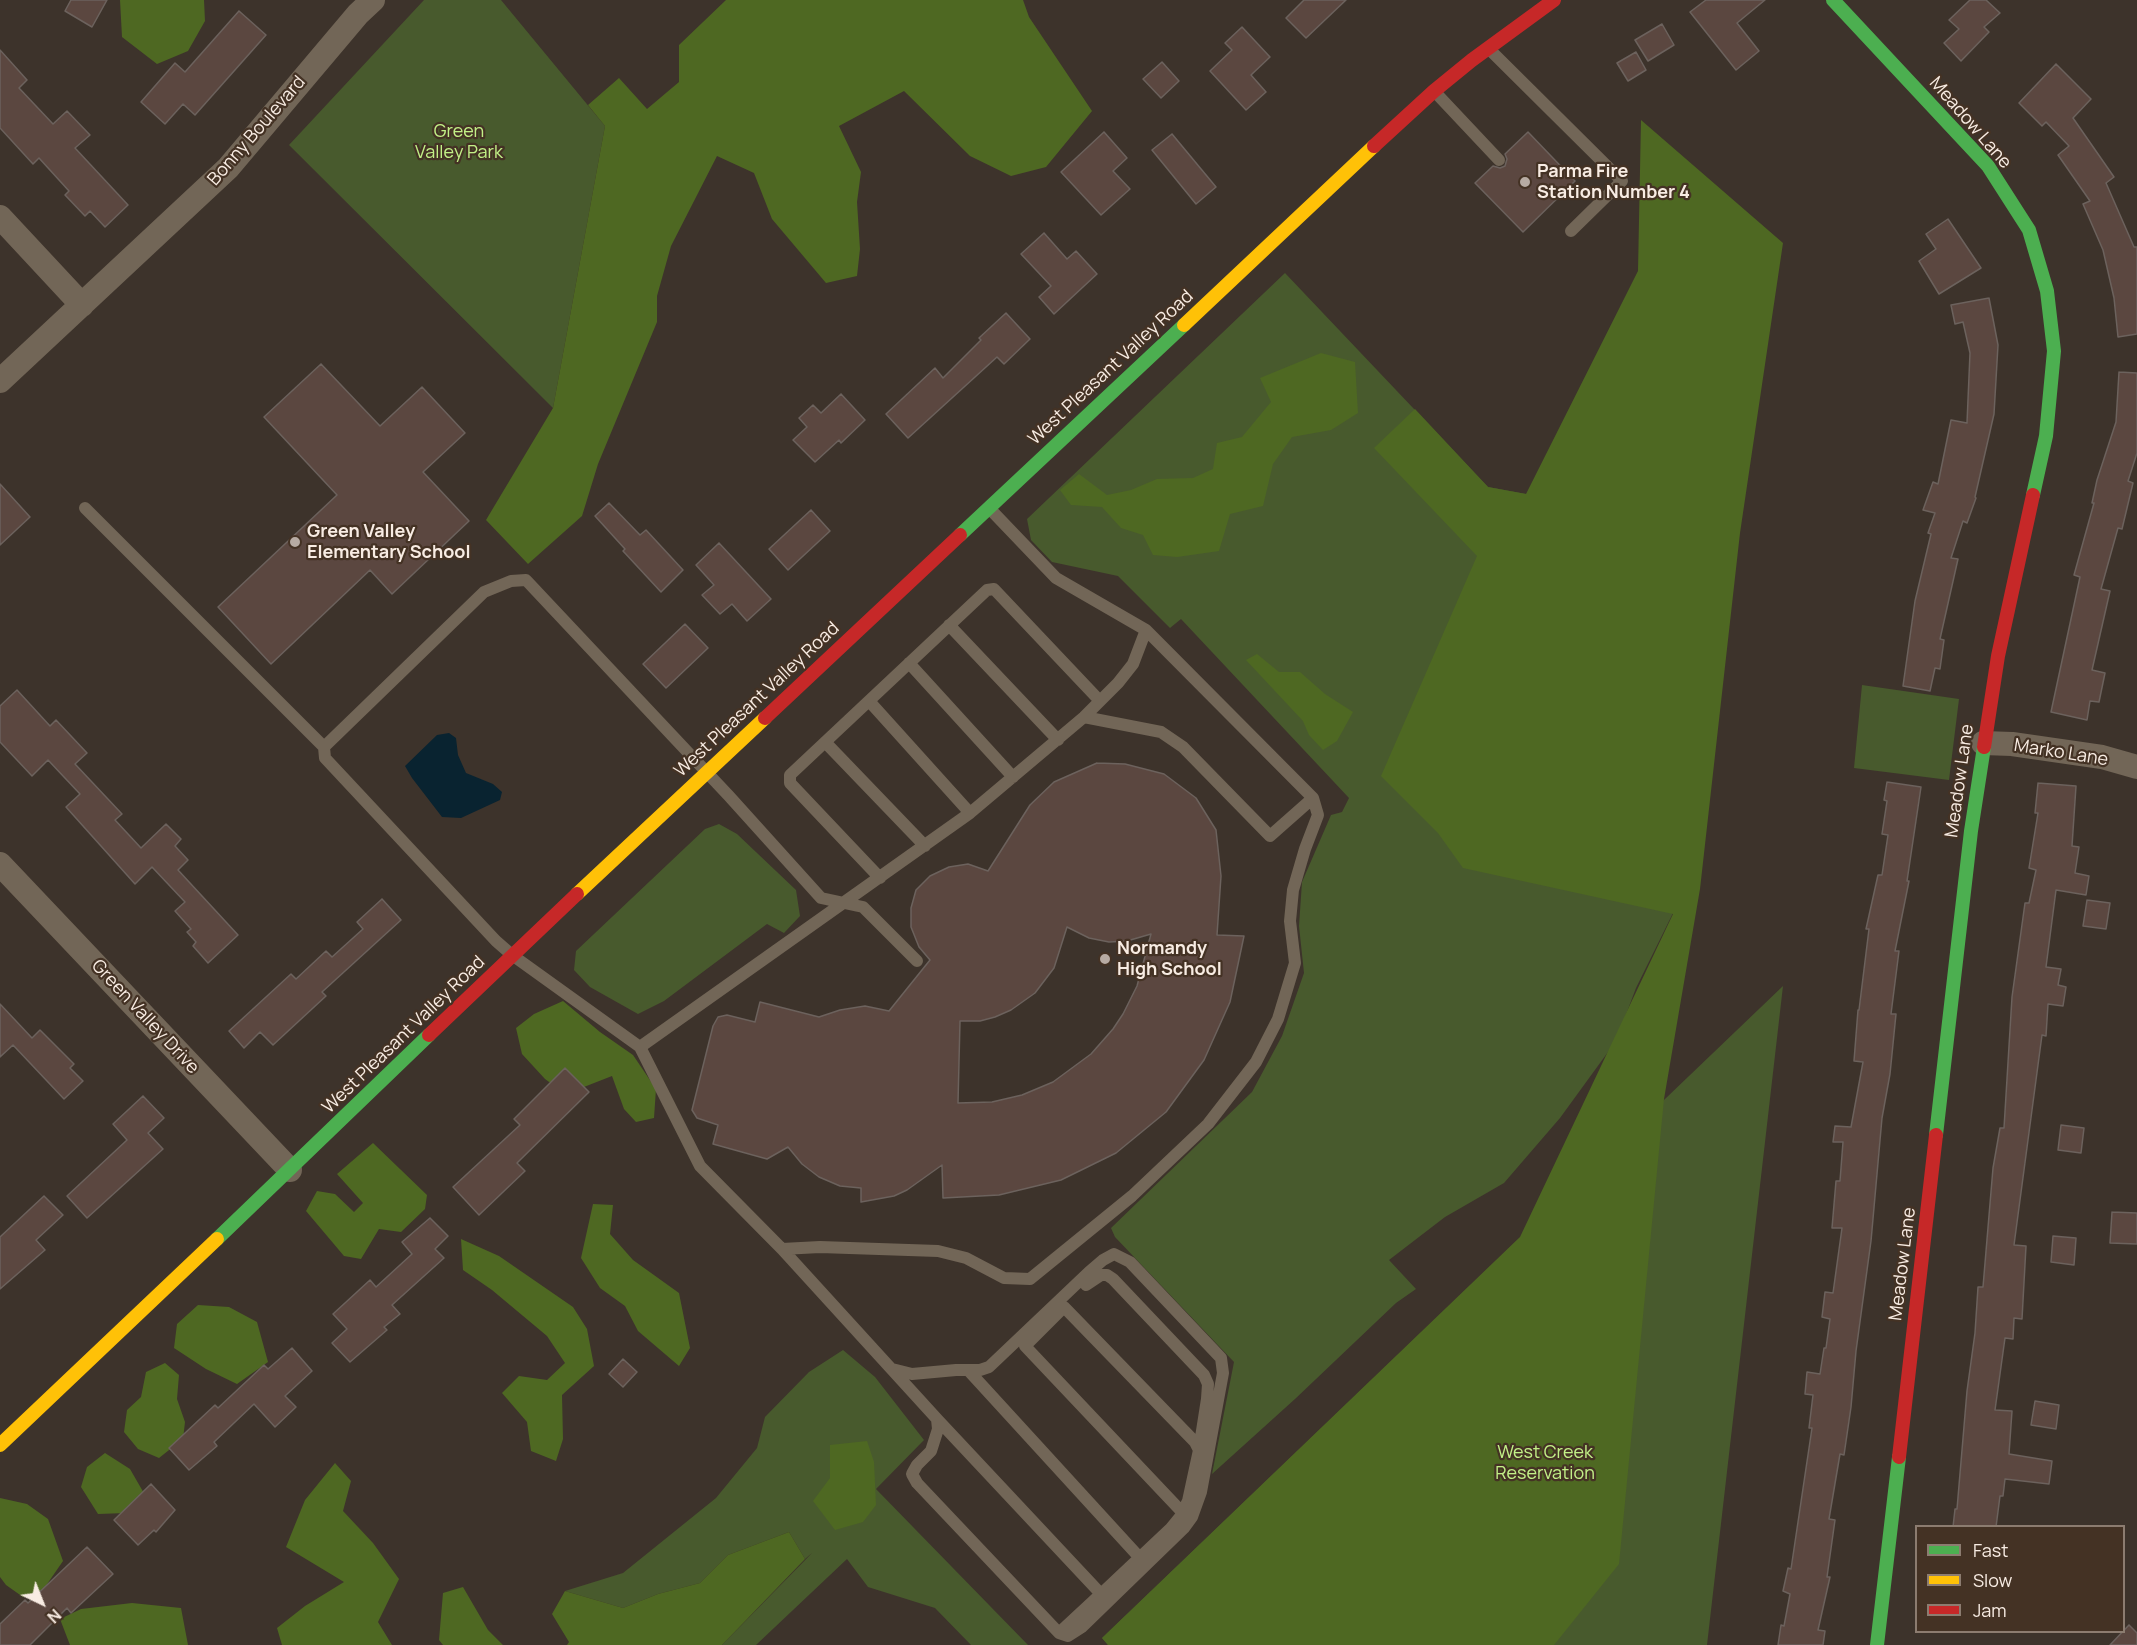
<!DOCTYPE html>
<html>
<head>
<meta charset="utf-8">
<style>
  body { margin:0 }
  #map { position:relative; width:2137px; height:1645px; overflow:hidden; background:#3d332b; font-family:Manrope,sans-serif }
  canvas { display:block }
  .legend { position:absolute; left:1915px; top:1525px; width:210px; height:108px; box-sizing:border-box; background:#443224; border:2px solid #8c7c70; margin:0; padding:8px 10px; list-style:none; font-size:18px; color:#f8ece3 }
  .legend li { display:flex; align-items:center; gap:12px; height:30px }
  .legend b { width:30px; border:2px solid #8c7c70 }
  .north { position:absolute; left:12px; top:1573px; width:60px; height:60px; -webkit-text-stroke:4px #443224; paint-order:stroke; rotate:137deg; font-size:16px; font-weight:700; line-height:24px; text-align:center; color:#f8ece3 }
  .north::after { content:''; display:block; margin:auto; width:21px; height:27px; background:#f8ece3; clip-path:polygon(50% 0,100% 100%,50% 72%,0 100%) }
</style>
</head>
<body>
<div id="map">
<canvas width="2137" height="1645"></canvas>
<ul class="legend">
<li><b style="height:8px;background:#4caf50"></b>Fast</li>
<li><b style="height:8px;background:#ffc107"></b>Slow</li>
<li><b style="height:8px;background:#c62828"></b>Jam</li>
</ul>
<div class="north">N</div>
</div>
<script>
const context = document.querySelector('canvas').getContext('2d');
context.lineJoin = 'round';
function paint(path, color) {
  context.fillStyle = color;
  context.fill(path, 'evenodd');
}
function toPath(rows) {
  const path = new Path2D();
  for (const r of rows) {
    path.moveTo(r[0], r[1]);
    for (let i = 2; i < r.length; i += 2) path.lineTo(r[i], r[i + 1]);
  }
  return path;
}
function trace(path, color, width, dash) {
  context.strokeStyle = color;
  context.lineWidth = width;
  context.lineCap = dash ? 'butt' : 'round';
  context.setLineDash(dash || []);
  context.stroke(path);
}
function label(font, color, halo, rows, align = 'center') {
  context.font = font + ' Manrope,sans-serif';
  context.lineWidth = 4.5;
  context.setLineDash([]);
  context.textBaseline = 'middle';
  context.strokeStyle = halo;
  context.fillStyle = color;
  for (const [text, x, y, turn = 0] of rows) {
    context.save();
    context.translate(x, y);
    context.rotate((+turn || 0) * Math.PI / 180);
    context.textAlign = isNaN(turn) ? turn : align;
    if (halo) context.strokeText(text, 0, 0);
    context.fillText(text, 0, 0);
    context.restore();
  }
}
paint(toPath([
  [424,0,501,0,605,126,553,408,289,145],
  [1285,273,1488,487,1740,533,1588,881,1673,913,1636,988,1616,1041,1560,1118,1504,1183,1445,1217,1389,1260,1416,1289,1396,1303,1295,1399,1212,1474,1234,1362,1115,1237,1111,1228,1252,1092,1282,1036,1304,973,1299,926,1302,882,1331,815,1342,812,1349,798,1181,619,1170,628,1118,576,1052,562,1031,540,1027,519],
  [1862,685,1959,699,1949,780,1854,768],
  [719,824,737,834,796,890,800,916,784,933,767,924,664,1001,638,1014,590,987,574,970,576,951,705,829],
  [1783,986,1707,1645,1108,1645,1102,1638],
  [843,1350,875,1377,924,1440,876,1489,1028,1645,971,1645,935,1608,868,1587,847,1559,756,1645,722,1645,812,1553,805,1559,789,1532,728,1555,700,1583,658,1594,623,1608,565,1591,623,1573,716,1498,757,1448,765,1417,809,1372]
]), '#485a2d');
paint(toPath([
  [120,0,204,0,205,21,188,51,157,64,122,37],
  [726,0,1023,0,1029,17,1092,111,1046,167,1011,176,970,156,904,91,839,126,861,172,857,202,860,249,857,276,826,283,772,219,754,173,717,156,671,246,657,296,657,322,598,464,582,516,528,564,486,520,553,408,605,126,588,105,619,78,647,109,679,82,679,45],
  [1641,120,1783,243,1740,533,1700,889,1664,1099,1619,1564,1554,1645,1108,1645,1102,1638,1520,1237,1673,914,1463,868,1438,833,1381,776,1477,556,1374,448,1415,409,1488,487,1526,494,1638,271],
  [1321,353,1355,362,1358,413,1331,430,1292,437,1273,464,1263,506,1230,514,1219,551,1177,557,1153,555,1143,535,1121,528,1102,507,1071,505,1060,490,1079,474,1107,495,1131,490,1157,479,1193,478,1213,469,1217,443,1242,437,1271,402,1260,378],
  [1257,654,1279,672,1300,672,1325,694,1353,712,1337,741,1323,750,1309,735,1303,721,1246,660],
  [563,1001,600,1032,633,1055,656,1089,654,1118,636,1122,624,1109,612,1076,566,1094,545,1079,522,1054,516,1028,534,1014],
  [373,1143,427,1195,425,1209,401,1232,379,1229,361,1259,344,1256,306,1211,317,1191,335,1194,354,1212,363,1203,337,1174],
  [593,1204,613,1205,610,1234,633,1260,679,1293,690,1348,679,1366,638,1331,625,1306,600,1288,581,1258],
  [461,1239,499,1256,573,1307,587,1329,594,1366,562,1395,563,1439,556,1461,531,1451,527,1422,502,1393,519,1376,547,1380,565,1363,547,1336,492,1290,463,1270],
  [198,1305,229,1307,257,1322,268,1362,237,1384,206,1369,174,1348,177,1324],
  [165,1363,179,1375,177,1399,185,1422,183,1439,159,1458,138,1449,124,1432,127,1410,141,1397,146,1372],
  [867,1441,874,1462,876,1505,863,1522,835,1530,813,1501,830,1478,830,1445],
  [105,1453,130,1469,145,1495,126,1513,98,1514,81,1487,87,1467],
  [335,1463,351,1481,343,1511,373,1543,399,1579,378,1622,392,1645,282,1645,277,1628,305,1606,344,1582,286,1547,305,1500],
  [0,1498,27,1504,48,1519,63,1561,43,1590,23,1597,6,1585,0,1577],
  [789,1532,805,1559,722,1645,567,1645,569,1642,552,1614,565,1591,623,1608,658,1594,700,1583,728,1555],
  [463,1587,488,1630,503,1645,443,1645,439,1640,443,1593],
  [132,1603,181,1608,188,1645,70,1645,60,1619,81,1609]
]), '#4e6822');
paint(toPath([
  [449,733,456,738,458,755,466,773,493,784,502,792,500,800,461,818,442,817,412,778,405,766,437,735]
]), '#092330');
const building = toPath([
  [71,0,107,0,92,27,65,11,71,0],
  [1304,0,1346,0,1306,38,1286,18,1304,0],
  [1706,0,1765,0,1737,23,1759,51,1736,70,1690,12,1706,0],
  [1970,0,1986,0,2000,13,1984,27,1989,32,1961,61,1944,43,1959,29,1949,20,1970,0],
  [239,11,266,35,195,115,183,104,165,124,141,102,175,63,185,72,239,11],
  [1662,24,1674,45,1648,61,1635,40,1662,24],
  [1242,27,1270,57,1251,75,1266,92,1246,110,1210,71,1232,50,1225,43,1242,27],
  [0,50,27,80,19,88,53,124,67,111,90,135,75,148,128,205,105,227,90,211,85,216,65,195,69,191,39,158,33,164,0,128,0,50],
  [1636,52,1646,70,1628,81,1617,63,1636,52],
  [1162,62,1179,81,1161,98,1143,79,1162,62],
  [2056,64,2091,99,2073,118,2114,177,2106,183,2134,247,2137,247,2137,334,2118,337,2114,298,2103,250,2083,204,2090,201,2058,155,2069,146,2046,122,2042,126,2019,103,2056,64],
  [1104,132,1127,158,1113,171,1130,189,1101,215,1061,172,1104,132],
  [1528,132,1575,181,1523,232,1475,183,1493,166,1500,168,1505,166,1507,159,1505,154,1528,132],
  [1172,134,1216,187,1196,204,1152,150,1172,134],
  [1948,219,1981,268,1939,294,1919,261,1936,249,1926,234,1948,219],
  [1044,233,1067,259,1076,251,1097,274,1054,314,1039,297,1051,286,1021,254,1044,233],
  [1989,298,1998,345,1994,414,1975,497,1976,498,1967,523,1963,521,1951,558,1958,559,1940,639,1944,640,1940,669,1935,668,1930,691,1903,686,1915,601,1931,534,1928,533,1935,513,1923,510,1933,482,1938,484,1951,420,1967,423,1970,353,1963,322,1955,324,1951,305,1989,298],
  [1006,313,1030,339,1004,364,997,357,908,438,886,414,935,368,943,378,981,340,979,338,1006,313],
  [321,364,380,426,422,387,465,433,423,472,469,521,392,594,370,570,271,664,218,607,337,495,264,417,321,364],
  [2119,372,2137,373,2137,453,2128,481,2133,483,2122,529,2118,528,2101,589,2110,591,2092,670,2105,673,2099,702,2090,701,2087,720,2051,712,2080,577,2074,575,2094,503,2092,503,2097,480,2116,422,2119,372],
  [841,394,865,420,841,443,839,440,815,462,793,440,807,427,799,418,813,405,821,413,841,394],
  [0,484,30,517,0,545,0,484],
  [609,503,640,535,646,530,683,570,661,592,623,551,625,549,595,516,609,503],
  [811,510,830,531,788,570,769,549,811,510],
  [719,543,771,599,747,621,732,604,720,614,702,595,714,585,696,565,719,543],
  [685,624,708,648,666,688,643,664,685,624],
  [17,690,50,726,56,720,87,753,75,764,122,814,115,820,141,848,166,824,181,839,175,846,188,860,178,870,238,935,208,963,193,946,196,942,187,932,191,929,175,911,185,902,152,867,135,884,66,807,80,794,48,760,32,776,0,742,0,706,17,690],
  [1097,763,1125,764,1164,774,1196,798,1216,830,1221,876,1217,935,1244,936,1230,1002,1204,1060,1166,1112,1116,1153,1061,1180,999,1195,943,1198,942,1165,907,1190,894,1196,861,1202,861,1188,840,1186,819,1177,802,1164,788,1147,767,1159,713,1144,718,1125,697,1118,692,1110,713,1026,718,1017,727,1015,755,1022,760,1002,819,1017,840,1010,865,1006,889,1011,930,960,919,947,911,927,911,908,916,890,930,876,949,867,968,864,988,871,1030,805,1054,782,1097,763],
  [1067,927,1089,938,1109,942,1127,941,1151,934,1137,986,1123,1014,1113,1029,1091,1054,1053,1082,1022,1095,992,1102,958,1103,960,1021,980,1021,995,1017,1011,1010,1035,993,1054,968,1067,927],
  [1887,782,1921,787,1907,881,1909,881,1895,951,1899,951,1891,1014,1896,1014,1890,1074,1882,1118,1871,1241,1856,1351,1851,1407,1844,1455,1840,1454,1829,1519,1835,1520,1827,1577,1830,1577,1818,1630,1825,1631,1823,1645,1778,1645,1781,1625,1784,1626,1790,1594,1783,1591,1788,1568,1791,1569,1812,1428,1809,1428,1813,1395,1805,1394,1807,1372,1820,1374,1824,1348,1826,1348,1830,1319,1822,1317,1825,1292,1833,1293,1842,1228,1832,1228,1836,1181,1840,1181,1843,1142,1833,1142,1835,1126,1851,1127,1863,1062,1854,1061,1858,1010,1859,1010,1869,929,1866,929,1878,875,1882,875,1888,835,1882,834,1887,801,1884,800,1887,782],
  [2038,783,2076,786,2072,846,2079,847,2075,873,2089,876,2086,895,2056,890,2046,967,2061,969,2058,985,2066,987,2063,1006,2048,1004,2046,1036,2042,1035,2014,1245,2026,1246,2022,1319,2014,1318,2013,1339,2005,1338,1995,1410,2012,1411,2009,1454,2052,1461,2049,1484,2005,1479,2003,1496,2000,1496,1996,1527,1953,1527,1955,1509,1957,1509,1967,1391,1975,1333,1978,1287,1983,1287,1993,1168,2000,1128,2004,1128,2012,997,2025,903,2029,903,2036,870,2029,868,2038,813,2035,813,2038,783],
  [382,899,401,920,322,992,326,996,273,1045,260,1032,244,1048,229,1031,291,974,296,979,326,951,332,957,363,929,357,922,382,899],
  [2087,900,2110,903,2106,929,2083,926,2087,900],
  [0,1004,32,1038,40,1030,74,1064,70,1068,83,1081,64,1099,13,1045,0,1057,0,1004],
  [565,1068,589,1092,517,1163,525,1171,479,1215,453,1187,520,1125,514,1119,565,1068],
  [143,1096,164,1118,148,1133,163,1149,87,1218,67,1196,127,1140,113,1124,143,1096],
  [2061,1125,2084,1128,2081,1153,2058,1150,2061,1125],
  [44,1196,63,1215,36,1240,45,1250,0,1289,0,1237,44,1196],
  [2112,1212,2137,1213,2137,1244,2110,1243,2112,1212],
  [430,1218,448,1236,435,1249,444,1258,392,1305,400,1314,384,1327,387,1330,350,1362,332,1343,347,1329,333,1314,370,1280,376,1287,412,1254,402,1242,430,1218],
  [2053,1236,2076,1238,2074,1265,2051,1262,2053,1236],
  [292,1348,312,1371,285,1396,296,1407,275,1427,254,1404,214,1442,217,1446,189,1470,169,1448,215,1405,218,1408,264,1365,268,1369,292,1348],
  [623,1359,637,1372,623,1387,609,1374,623,1359],
  [2035,1401,2059,1405,2056,1429,2031,1425,2035,1401],
  [151,1484,175,1510,156,1532,154,1530,138,1545,114,1520,151,1484],
  [87,1547,113,1574,71,1613,67,1608,30,1645,0,1645,0,1624,25,1600,28,1603,87,1547],
  [2129,1625,2137,1633,2137,1645,2110,1645,2129,1625]
]);
paint(building, '#5b4740');
trace(building, '#6c625d', 1.5);
trace(toPath([
  [1489,49,1622,181,1571,231],
  [1435,92,1499,160],
  [85,508,324,747],
  [949,625,1058,740],
  [909,663,1013,777],
  [869,701,970,813],
  [1084,717,1161,732,1183,747,1270,836,1313,798],
  [825,742,925,846],
  [880,878,790,783,790,775,987,590,994,589,1100,701],
  [917,961,863,907,821,898,729,796,526,580,511,581,484,592,324,747,325,758,496,941,512,955,640,1047,700,1166,782,1249,937,1419,1101,1594,1059,1633],
  [640,1047,970,813,1084,717,1118,683,1133,664,1146,630],
  [782,1249,820,1247,938,1251,966,1258,1004,1278,1030,1279,1132,1196,1208,1124,1256,1062,1278,1019,1295,963,1290,921,1293,890,1305,849,1318,815,1313,798,1146,630,1056,578,990,509],
  [1086,1285,1101,1275,1107,1275,1113,1279,1204,1375,1208,1384,1207,1399,1199,1450],
  [892,1369,912,1374,956,1370,980,1370,989,1367,1089,1272,1103,1260,1114,1254,1130,1262,1221,1358,1223,1373,1201,1492,1192,1517,1184,1528,1082,1627,1068,1636,1059,1633,917,1483,912,1474,917,1465,931,1451,938,1429,937,1419],
  [968,1370,1140,1558],
  [1101,1594,1171,1528,1180,1517,1188,1501,1199,1450,1195,1442,1064,1307,1025,1346,1182,1512]
]), '#726657', 12);
trace(toPath([
  [0,217,82,305],
  [0,381,228,168,358,14,373,0],
  [1983,743,2012,744,2102,757,2137,767],
  [0,864,290,1170]
]), '#726657', 24);
trace(toPath([
  [1833,0,1988,166,2029,230,2047,291,2054,351,2046,436,2033,495],
  [960,535,1184,325],
  [1936,1135,1971,831,1984,747],
  [217,1239,429,1035],
  [1877,1645,1899,1457]
]), '#4caf50', 14);
trace(toPath([
  [1184,325,1374,146],
  [577,894,765,718],
  [0,1445,217,1239]
]), '#ffc107', 14);
trace(toPath([
  [1374,146,1434,91,1472,60,1554,0],
  [765,718,960,535],
  [1984,747,1998,656,2033,495],
  [429,1035,577,894],
  [1899,1457,1936,1135]
]), '#c62828', 14);
for (const [x, y, r, color] of [
  [1525,182,6,"#b7aba3"],
  [295,542,6,"#b7aba3"],
  [1105,959,6,"#b7aba3"]
]) {
  const dot = new Path2D();
  dot.arc(x, y, r, 0, 2 * Math.PI);
  context.fillStyle = color;
  context.fill(dot);
  trace(dot, '#443224', 2);
}
label('18px', '#f8ece3', '#443224', [
  ["Meadow Lane",1970,123,49],
  ["Bonny Boulevard",257,131,-49],
  ["West Pleasant Valley Road",1111,368,-43],
  ["West Pleasant Valley Road",757,700,-43],
  ["Marko Lane",2061,753,9],
  ["Meadow Lane",1960,781,-82],
  ["Green Valley Drive",145,1017,47],
  ["West Pleasant Valley Road",404,1035,-44],
  ["Meadow Lane",1903,1264,-83]
]);
label('18px', '#c2f087', '#443224', [
  ["Green",459,132],
  ["Valley Park",459,153],
  ["West Creek",1545,1453],
  ["Reservation",1545,1474]
]);
label('bold 18px', '#f8ece3', '#443224', [
  ["Parma Fire",1537,172],
  ["Station Number 4",1537,193],
  ["Green Valley",307,532],
  ["Elementary School",307,553],
  ["Normandy",1117,949],
  ["High School",1117,970]
], 'left');
</script>
</body>
</html>
